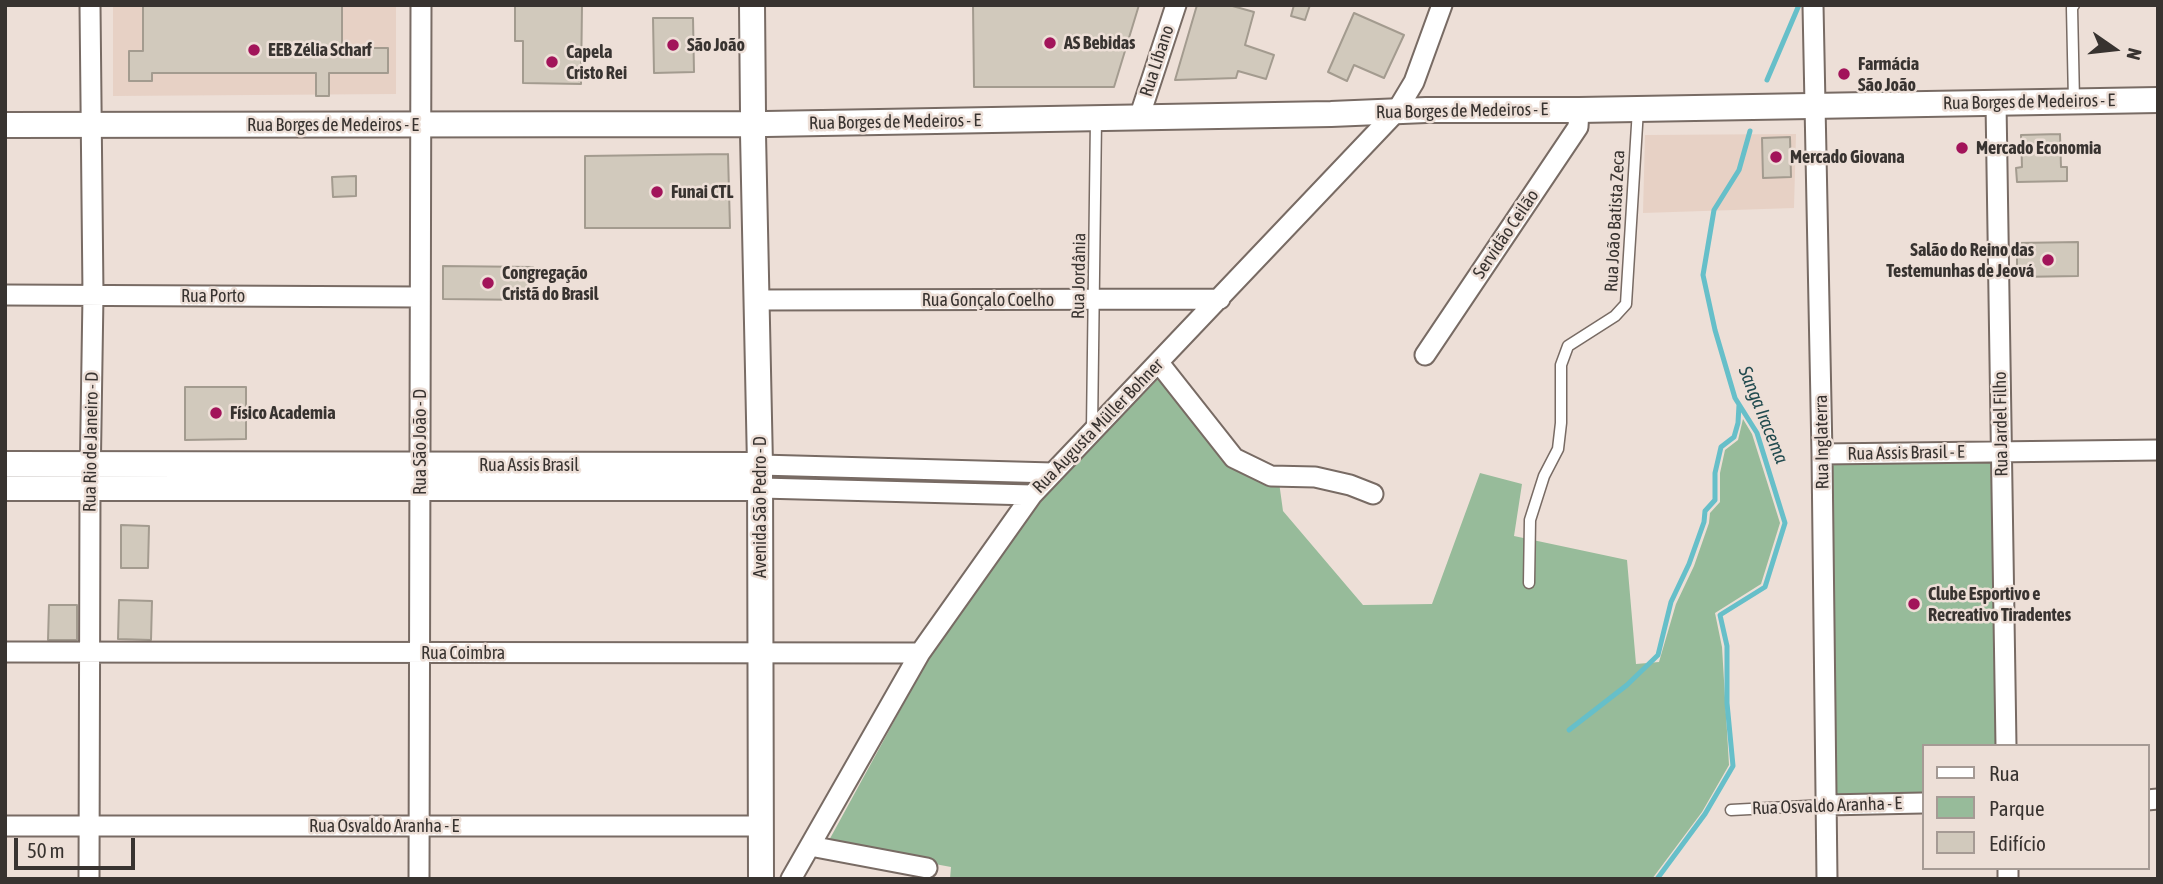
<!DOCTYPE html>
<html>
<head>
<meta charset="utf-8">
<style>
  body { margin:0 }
  #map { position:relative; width:2163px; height:884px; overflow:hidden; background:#eddfd7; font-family:"Asap Condensed",sans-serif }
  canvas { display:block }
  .frame { position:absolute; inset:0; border:7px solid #383330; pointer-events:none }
  .legend { position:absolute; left:1922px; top:744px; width:228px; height:126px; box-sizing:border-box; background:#eddfd7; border:2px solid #a59a94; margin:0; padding:9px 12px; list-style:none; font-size:21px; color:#383330 }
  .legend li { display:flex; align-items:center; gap:14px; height:35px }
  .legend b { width:35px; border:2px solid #a59a94 }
  .north { position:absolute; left:2079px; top:14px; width:70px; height:70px; -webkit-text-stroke:5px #eddfd7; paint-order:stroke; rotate:104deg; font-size:19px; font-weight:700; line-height:28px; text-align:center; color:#383330 }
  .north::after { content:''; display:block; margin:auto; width:24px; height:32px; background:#383330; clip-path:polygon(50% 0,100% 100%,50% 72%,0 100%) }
  .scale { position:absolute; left:14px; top:838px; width:121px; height:32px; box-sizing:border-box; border:4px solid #383330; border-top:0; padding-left:9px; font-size:21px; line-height:24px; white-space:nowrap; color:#383330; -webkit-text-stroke:5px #eddfd7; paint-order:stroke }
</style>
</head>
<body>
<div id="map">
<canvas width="2163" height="884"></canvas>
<div class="frame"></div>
<ul class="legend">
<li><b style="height:9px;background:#fff"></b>Rua</li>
<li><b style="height:19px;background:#97bb9a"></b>Parque</li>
<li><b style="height:19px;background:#d1c9bc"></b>Edifício</li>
</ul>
<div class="north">N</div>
<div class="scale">50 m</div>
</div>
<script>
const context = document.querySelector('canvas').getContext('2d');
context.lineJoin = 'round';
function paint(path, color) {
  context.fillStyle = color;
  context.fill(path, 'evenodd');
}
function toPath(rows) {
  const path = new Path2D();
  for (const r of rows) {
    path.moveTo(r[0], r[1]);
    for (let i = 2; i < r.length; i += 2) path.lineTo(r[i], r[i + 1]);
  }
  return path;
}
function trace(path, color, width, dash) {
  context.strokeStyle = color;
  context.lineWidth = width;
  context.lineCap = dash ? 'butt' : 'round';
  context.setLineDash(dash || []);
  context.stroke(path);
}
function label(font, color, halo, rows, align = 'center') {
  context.font = font + ' "Asap Condensed",sans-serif';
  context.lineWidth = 5;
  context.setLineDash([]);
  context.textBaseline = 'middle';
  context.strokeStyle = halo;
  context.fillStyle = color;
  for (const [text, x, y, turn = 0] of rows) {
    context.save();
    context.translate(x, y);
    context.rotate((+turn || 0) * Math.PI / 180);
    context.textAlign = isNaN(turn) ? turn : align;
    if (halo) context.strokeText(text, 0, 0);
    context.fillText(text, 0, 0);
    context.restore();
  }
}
paint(toPath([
  [113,5,396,5,396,94,113,96],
  [1796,134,1794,208,1643,213,1645,135]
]), '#e7d1c5');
paint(toPath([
  [1158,379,1232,465,1279,482,1283,511,1363,605,1432,604,1480,473,1522,484,1514,536,1627,560,1636,664,1659,662,1676,604,1694,566,1709,523,1710,513,1720,502,1720,473,1725,450,1738,440,1743,419,1752,434,1780,523,1761,584,1715,613,1722,647,1729,765,1702,812,1652,879,950,879,951,867,827,844,927,661,959,610,1038,502],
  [1994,459,1999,746,1923,746,1923,796,1833,798,1830,461]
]), '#97bb9a');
trace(toPath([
  [1767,80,1799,5],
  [1569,730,1627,685,1658,655,1671,602,1689,564,1704,522,1705,511,1715,500,1715,473,1721,447,1734,437,1738,423,1739,405],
  [1657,879,1705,814,1733,766,1727,703,1727,646,1720,615,1765,587,1785,523,1757,433,1735,398,1715,330,1703,275,1714,210,1739,170,1750,131]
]), '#66bfc9', 5);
const building = toPath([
  [143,5,342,5,342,48,388,48,388,73,329,73,329,96,316,96,316,73,152,73,152,81,129,81,129,51,143,51,143,5],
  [515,5,582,5,581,84,523,83,523,41,515,41,515,5],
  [973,5,1139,5,1114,87,974,87,973,5],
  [1197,5,1229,5,1254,12,1245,45,1274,55,1266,79,1238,71,1236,78,1175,80,1197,5],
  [1294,5,1310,5,1305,20,1291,16,1294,5],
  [1354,13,1404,35,1384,78,1354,65,1347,81,1328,72,1354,13],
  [653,18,693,18,694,72,654,73,653,18],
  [2060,134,2061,167,2067,167,2067,181,2017,182,2016,168,2022,167,2021,135,2060,134],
  [1790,137,1791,177,1763,178,1762,138,1790,137],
  [728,154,730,228,585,228,585,156,728,154],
  [356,176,356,196,333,197,332,177,356,176],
  [2078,242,2078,276,2017,277,2017,243,2078,242],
  [443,266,533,267,533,300,443,299,443,266],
  [185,387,246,387,246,439,185,440,185,387],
  [121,525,149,526,148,568,121,568,121,525],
  [119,600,152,601,151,640,118,639,119,600],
  [49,605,77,605,77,640,48,640,49,605]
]);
paint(building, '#d1c9bc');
trace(building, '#a39b8f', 2);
const service = toPath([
  [2074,101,2072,8,2074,5],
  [1092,429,1096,119],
  [1529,583,1530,520,1544,476,1558,449,1561,423,1561,365,1568,346,1615,316,1626,304,1638,109],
  [1731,810,1826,805]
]);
const minor = toPath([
  [1813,5,1822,454,1827,879],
  [1996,103,2006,746],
  [1139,118,1176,5],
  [5,295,420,297],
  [757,300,1220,299],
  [1425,355,1578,127,1579,110],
  [1159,363,1234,458,1271,476,1315,477,1350,485,1373,494],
  [1822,454,2158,450],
  [760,465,1053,473],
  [761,488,1032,495],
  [5,652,920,653],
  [2147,800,2158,799],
  [1826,805,1923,803],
  [5,826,762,826],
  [810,846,927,868],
  [2008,868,2008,879],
  [89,879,90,488,93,295,90,5],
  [419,879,421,5],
  [791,879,920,653,1032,495,1396,112,1414,82,1442,5]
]);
const tertiary = toPath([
  [752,5,753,114],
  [766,124,1331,114,1426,110,1579,110,2158,100],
  [5,125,745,124],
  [753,134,760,465,761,879],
  [5,464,760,465],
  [5,488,761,488]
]);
trace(service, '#786b64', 13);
trace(minor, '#786b64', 23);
trace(tertiary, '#786b64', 28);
trace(service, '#fff', 10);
trace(minor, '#fff', 19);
trace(tertiary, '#fff', 24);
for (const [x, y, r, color] of [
  [1050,43,7,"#a2145a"],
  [673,45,7,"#a2145a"],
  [254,50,7,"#a2145a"],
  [552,62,7,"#a2145a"],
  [1844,74,7,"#a2145a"],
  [1962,148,7,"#a2145a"],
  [1776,157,7,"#a2145a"],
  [657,192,7,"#a2145a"],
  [2048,260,7,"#a2145a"],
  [488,283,7,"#a2145a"],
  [216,413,7,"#a2145a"],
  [1914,604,7,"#a2145a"]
]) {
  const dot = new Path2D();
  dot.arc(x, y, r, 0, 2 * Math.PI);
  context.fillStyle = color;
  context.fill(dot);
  trace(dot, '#eddfd7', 2.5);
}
label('bold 18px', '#383330', '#eddfd7', [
  ["AS Bebidas",1064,43],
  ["São João",687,45],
  ["EEB Zélia Scharf",268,50],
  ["Capela",566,52],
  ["Cristo Rei",566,73],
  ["Farmácia",1858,64],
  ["São João",1858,85],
  ["Mercado Economia",1976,148],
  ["Mercado Giovana",1790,157],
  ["Funai CTL",671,192],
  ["Salão do Reino das",2034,250,"right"],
  ["Testemunhas de Jeová",2034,271,"right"],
  ["Congregação",502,273],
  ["Cristã do Brasil",502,294],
  ["Físico Academia",230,413],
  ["Clube Esportivo e",1928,594],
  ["Recreativo Tiradentes",1928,615]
], 'left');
label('18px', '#383330', '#eddfd7', [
  ["Rua Líbano",1157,61,-72],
  ["Rua Borges de Medeiros - E",2029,102,-1],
  ["Rua Borges de Medeiros - E",1462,111,-1],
  ["Rua Borges de Medeiros - E",895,122,-1],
  ["Rua Borges de Medeiros - E",333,125],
  ["Rua João Batista Zeca",1615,221,-87],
  ["Servidão Ceilão",1506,234,-56],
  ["Rua Jordânia",1079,276,-89],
  ["Rua Porto",213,296],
  ["Rua Gonçalo Coelho",988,300],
  ["Rua Jardel Filho",2001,424,-91],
  ["Rua Augusta Müller Bohner",1098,426,-46],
  ["Rua Rio de Janeiro - D",91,442,-89],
  ["Rua São João - D",420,442,-90],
  ["Rua Inglaterra",1822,442,-91],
  ["Rua Assis Brasil - E",1906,453,-1],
  ["Rua Assis Brasil",529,465],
  ["Avenida São Pedro - D",760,507,-90],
  ["Rua Coimbra",463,653],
  ["Rua Osvaldo Aranha - E",1827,806,-2],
  ["Rua Osvaldo Aranha - E",384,826]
]);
label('italic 19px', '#224b4f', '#eddfd7', [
  ["Sanga Iracema",1763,415,68]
]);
</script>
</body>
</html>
